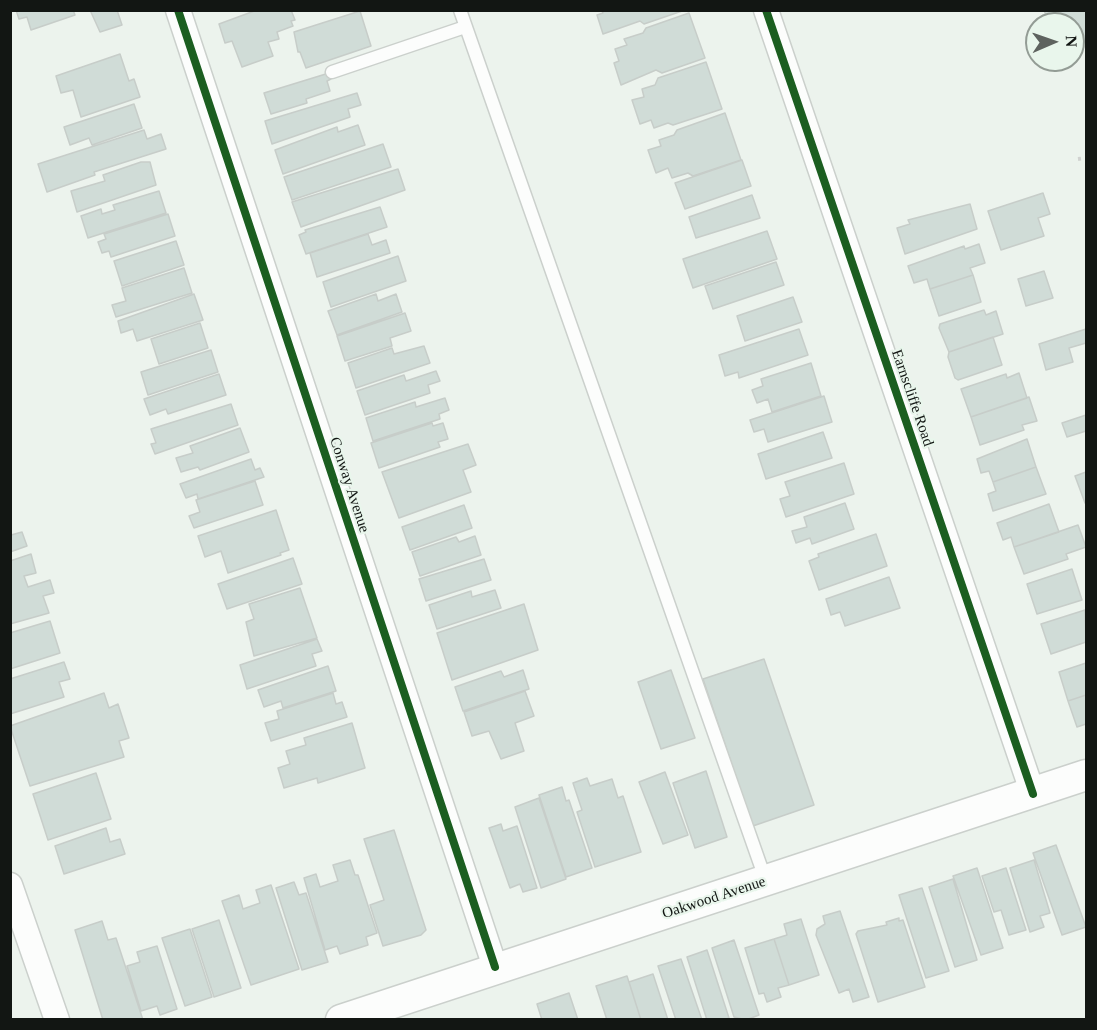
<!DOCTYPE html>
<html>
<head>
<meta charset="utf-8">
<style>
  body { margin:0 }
  #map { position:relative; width:1097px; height:1030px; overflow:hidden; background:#ecf3ed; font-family:"Times New Roman",serif }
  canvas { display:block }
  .frame { position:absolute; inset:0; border:12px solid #121613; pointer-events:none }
  .north { position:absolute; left:1025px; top:12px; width:60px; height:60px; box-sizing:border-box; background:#e9f6ec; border:2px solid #939c95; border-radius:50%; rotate:88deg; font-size:16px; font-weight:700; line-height:24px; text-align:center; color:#121613 }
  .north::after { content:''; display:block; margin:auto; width:21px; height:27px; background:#5e635f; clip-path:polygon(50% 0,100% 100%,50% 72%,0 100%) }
</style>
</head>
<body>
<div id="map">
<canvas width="1097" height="1030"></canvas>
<div class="frame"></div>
<div class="north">N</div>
</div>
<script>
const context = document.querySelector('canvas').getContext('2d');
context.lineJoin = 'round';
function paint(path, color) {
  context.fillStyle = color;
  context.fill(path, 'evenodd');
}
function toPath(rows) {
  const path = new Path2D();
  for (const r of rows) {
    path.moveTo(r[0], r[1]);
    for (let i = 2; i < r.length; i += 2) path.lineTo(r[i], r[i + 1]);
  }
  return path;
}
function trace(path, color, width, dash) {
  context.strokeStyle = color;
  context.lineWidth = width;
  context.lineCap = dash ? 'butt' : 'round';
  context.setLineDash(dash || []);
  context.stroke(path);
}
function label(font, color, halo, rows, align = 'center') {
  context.font = font + ' "Times New Roman",serif';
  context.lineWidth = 4.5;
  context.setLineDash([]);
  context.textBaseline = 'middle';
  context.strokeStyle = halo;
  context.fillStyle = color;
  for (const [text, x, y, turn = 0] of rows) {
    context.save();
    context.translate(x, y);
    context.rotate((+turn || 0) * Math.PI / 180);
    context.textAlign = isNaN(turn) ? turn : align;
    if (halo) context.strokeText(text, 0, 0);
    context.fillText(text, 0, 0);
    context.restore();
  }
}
const building = toPath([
  [16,10,73,10,75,15,31,30,27,17,19,19,16,10],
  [90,10,117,10,122,25,100,32,90,10],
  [257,10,291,10,295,20,291,21,293,26,277,32,279,39,268,42,273,56,242,67,232,41,225,43,219,24,257,10],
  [602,10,685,10,644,24,640,21,603,34,597,15,603,13,602,10],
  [1044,10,1086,10,1086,42,1073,47,1073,24,1049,24,1044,10],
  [360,11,371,46,306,68,300,52,298,52,294,32,360,11],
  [689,13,705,58,662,73,656,70,621,85,614,63,619,61,615,49,627,45,624,39,643,33,646,28,689,13],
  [120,54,129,81,134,79,140,97,81,117,73,90,61,93,56,76,120,54],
  [706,62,722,109,673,125,668,123,654,128,651,120,640,124,632,100,644,97,642,89,655,85,658,78,706,62],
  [329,73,331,79,327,81,330,91,306,99,307,103,271,114,264,93,329,73],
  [357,93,361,105,348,109,350,117,272,144,265,121,357,93],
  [134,104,142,128,92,145,89,138,70,145,64,127,134,104],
  [725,113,741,160,693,176,688,173,672,178,668,168,656,173,648,150,661,146,659,140,674,135,677,130,725,113],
  [358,125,365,145,283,174,275,150,337,127,338,132,358,125],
  [144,130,147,139,161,134,166,149,94,172,95,175,47,192,38,164,144,130],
  [383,144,391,167,292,200,284,177,383,144],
  [742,160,751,186,685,209,675,183,742,160],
  [141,162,150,162,156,185,77,212,71,191,105,181,103,175,141,162],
  [398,169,405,190,301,227,292,202,398,169],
  [159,191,166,213,88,238,81,216,101,209,102,214,115,210,113,205,159,191],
  [1043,193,1050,214,1038,218,1044,236,1001,250,988,211,1043,193],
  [752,195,760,218,696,238,689,217,752,195],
  [970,204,977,229,905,254,897,228,910,224,908,220,970,204],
  [380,207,387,227,306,254,299,235,306,232,305,230,380,207],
  [168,214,175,236,111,257,109,251,102,253,98,242,106,239,104,234,168,214],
  [767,231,777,259,693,288,683,259,767,231],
  [368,234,372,245,386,240,390,253,317,277,310,253,368,234],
  [176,241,184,265,122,286,114,261,176,241],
  [979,244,985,263,970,268,973,275,930,289,927,279,914,283,908,266,964,246,965,249,979,244],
  [398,256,406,281,331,307,323,282,398,256],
  [776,262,784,285,713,309,705,286,776,262],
  [184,268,192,293,116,317,112,305,126,301,122,288,184,268],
  [1044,271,1053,298,1026,306,1018,279,1044,271],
  [973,275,981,302,939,316,930,289,973,275],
  [194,294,203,320,137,341,133,329,121,333,118,321,194,294],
  [376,294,378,301,396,294,402,312,337,335,328,311,376,294],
  [793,297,802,322,745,341,737,316,793,297],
  [984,310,986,315,996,311,1003,334,949,352,939,328,940,324,984,310],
  [405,313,411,331,390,338,392,346,345,361,337,336,405,313],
  [200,323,208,348,159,364,151,339,200,323],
  [799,329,808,355,739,378,738,372,725,376,719,355,799,329],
  [1086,329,1086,343,1069,348,1073,362,1046,370,1039,344,1086,329],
  [993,337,1002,365,958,380,955,378,948,357,949,352,993,337],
  [424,346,430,363,356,388,348,363,392,348,394,354,424,346],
  [211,350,218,372,148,395,141,372,211,350],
  [811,363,821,396,772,412,768,399,757,403,752,390,763,386,761,379,811,363],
  [436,371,440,381,428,385,430,393,365,415,357,391,404,375,406,381,436,371],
  [1019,373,1027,398,971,417,961,389,1006,374,1007,378,1019,373],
  [219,374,226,395,168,414,166,409,150,415,144,399,219,374],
  [824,396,832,422,768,442,764,429,754,432,750,420,824,396],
  [1029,397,1037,421,1022,425,1024,430,980,445,971,417,1029,397],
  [445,398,449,410,439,414,440,419,373,441,366,418,415,402,416,407,445,398],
  [231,404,238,425,155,454,151,444,156,443,151,429,231,404],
  [1086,415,1086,431,1067,437,1062,423,1086,415],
  [432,423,433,426,443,423,448,439,438,442,440,447,379,468,371,443,432,423],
  [240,428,249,452,200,470,198,467,181,472,176,458,193,453,190,446,240,428],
  [823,432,832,458,766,479,758,454,823,432],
  [1027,439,1036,467,993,482,989,471,981,473,977,459,1027,439],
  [468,444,476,465,463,470,471,492,399,518,382,472,468,444],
  [251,459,255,470,260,468,264,477,198,499,197,494,186,498,180,484,251,459],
  [844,463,854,494,786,517,780,499,790,496,785,482,844,463],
  [1036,467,1046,494,993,511,988,494,996,491,993,482,1036,467],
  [1086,472,1086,502,1085,503,1075,476,1086,472],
  [255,481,263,505,194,528,189,516,200,512,196,500,255,481],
  [845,503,854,529,812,544,810,538,796,543,792,531,807,527,804,517,845,503],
  [1049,504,1059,532,1014,547,1011,537,1003,540,997,523,1049,504],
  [464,505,472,528,410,550,402,527,464,505],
  [276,510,289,550,280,553,281,555,228,573,221,551,205,557,198,536,276,510],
  [1078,525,1086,547,1066,554,1068,559,1024,574,1014,547,1078,525],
  [22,532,27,546,10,552,10,533,11,535,22,532],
  [876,534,887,566,819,590,809,561,819,557,818,554,876,534],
  [475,536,481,555,420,576,412,552,456,537,459,542,475,536],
  [31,554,36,573,24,576,28,587,50,580,54,593,43,596,49,613,10,624,10,561,31,554],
  [293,558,302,584,227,609,218,584,293,558],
  [484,559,491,580,426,601,419,579,484,559],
  [1072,569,1082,600,1037,614,1027,584,1072,569],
  [889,577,900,608,845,626,840,612,831,615,826,599,889,577],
  [300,588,317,638,254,656,246,622,254,619,249,604,300,588],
  [495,590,501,608,437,629,429,605,471,591,472,597,495,590],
  [524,604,538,650,452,680,437,633,524,604],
  [1085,610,1086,642,1051,654,1041,624,1085,610],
  [50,621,60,653,10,669,10,633,50,621],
  [317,639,322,651,312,654,316,666,247,689,240,665,317,639],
  [764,659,814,805,750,827,737,790,740,789,703,679,764,659],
  [64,662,70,679,59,682,64,697,10,714,10,679,64,662],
  [1086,663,1086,695,1068,701,1059,672,1086,663],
  [328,666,336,691,283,708,281,701,264,707,258,690,328,666],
  [523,670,529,689,463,711,455,687,501,671,504,677,523,670],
  [671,670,695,738,661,749,638,682,671,670],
  [525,691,534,716,515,723,524,751,501,759,489,731,472,736,464,712,525,691],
  [104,693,109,708,118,704,129,738,119,741,124,757,30,786,10,726,104,693],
  [333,693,336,704,342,702,347,717,271,741,265,723,279,719,277,711,333,693],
  [1086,695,1086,724,1077,727,1068,701,1086,695],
  [352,723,365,768,318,783,317,778,284,788,278,768,290,764,286,751,306,745,304,738,352,723],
  [706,771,727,837,695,848,673,783,706,771],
  [665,772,688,835,663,844,639,782,665,772],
  [96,773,111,819,48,840,33,794,96,773],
  [587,778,590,786,612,779,618,798,623,796,641,852,595,867,577,812,582,810,573,783,587,778],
  [562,787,566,801,569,800,592,868,566,877,539,795,562,787],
  [539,798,566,879,541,888,515,807,539,798],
  [501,824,503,831,517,826,537,888,523,892,520,884,510,888,489,828,501,824],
  [106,828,110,842,120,839,125,854,64,874,55,846,106,828],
  [394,830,426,930,421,935,383,946,370,905,384,900,364,839,394,830],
  [1056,845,1086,927,1062,935,1033,853,1056,845],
  [350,860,355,875,358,875,377,933,366,937,368,945,340,954,337,946,325,950,304,878,316,874,320,887,338,881,333,865,350,860],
  [1034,860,1050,913,1040,916,1044,927,1030,932,1010,868,1034,860],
  [977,868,1003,948,981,955,953,876,977,868],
  [1006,868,1026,930,1009,935,1001,910,994,912,982,876,1006,868],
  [953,879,977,960,955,967,929,887,953,879],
  [294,882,299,895,306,893,328,962,302,970,276,888,294,882],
  [271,885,299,969,251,985,222,901,239,895,243,909,260,903,256,890,271,885],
  [922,888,949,971,926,978,899,895,922,888],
  [840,911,869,997,853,1002,849,989,839,993,816,935,817,929,825,924,823,916,840,911],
  [899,918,899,921,903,920,925,987,878,1002,856,934,858,931,887,925,886,922,899,918],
  [801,919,819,975,789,985,774,939,787,935,784,924,801,919],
  [219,920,241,988,214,997,192,929,219,920],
  [102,921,108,940,116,938,143,1020,103,1020,75,930,102,921],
  [190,929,212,997,185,1006,162,938,190,929],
  [774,939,789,985,778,988,781,997,767,1002,764,993,759,994,745,948,774,939],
  [734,940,759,1015,746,1020,734,1017,712,948,734,940],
  [157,946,177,1009,160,1015,157,1006,141,1011,127,966,140,962,137,952,157,946],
  [707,950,729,1018,723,1020,707,1020,687,957,707,950],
  [681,959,702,1020,676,1020,658,966,681,959],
  [653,974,668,1020,641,1020,629,982,653,974],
  [627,976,641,1020,607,1020,596,986,627,976],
  [569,993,578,1020,542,1020,537,1004,569,993]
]);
paint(building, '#d0dcd7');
trace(building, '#c7cdc9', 1.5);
const service = toPath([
  [460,10,766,881],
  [332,72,465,27]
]);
const minor = toPath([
  [178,10,495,967],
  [766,10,1033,794],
  [10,885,57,1020]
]);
const tertiary = toPath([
  [341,1020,1086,775]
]);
trace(service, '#cbd0cc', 15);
trace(minor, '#cbd0cc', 27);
trace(tertiary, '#cbd0cc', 33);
trace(toPath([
  [1078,159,1086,158]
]), '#d0d2d0', 4, [3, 4.5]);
trace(service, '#fcfdfc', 12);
trace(minor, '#fcfdfc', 24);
trace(tertiary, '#fcfdfc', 30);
trace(toPath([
  [178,10,495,967],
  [766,10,1033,794]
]), '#1b5e20', 8);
label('15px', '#121613', '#e9f6ec', [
  ["Earnscliffe Road",912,398,71],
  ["Conway Avenue",349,485,72],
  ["Oakwood Avenue",714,898,-18]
]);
</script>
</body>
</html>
